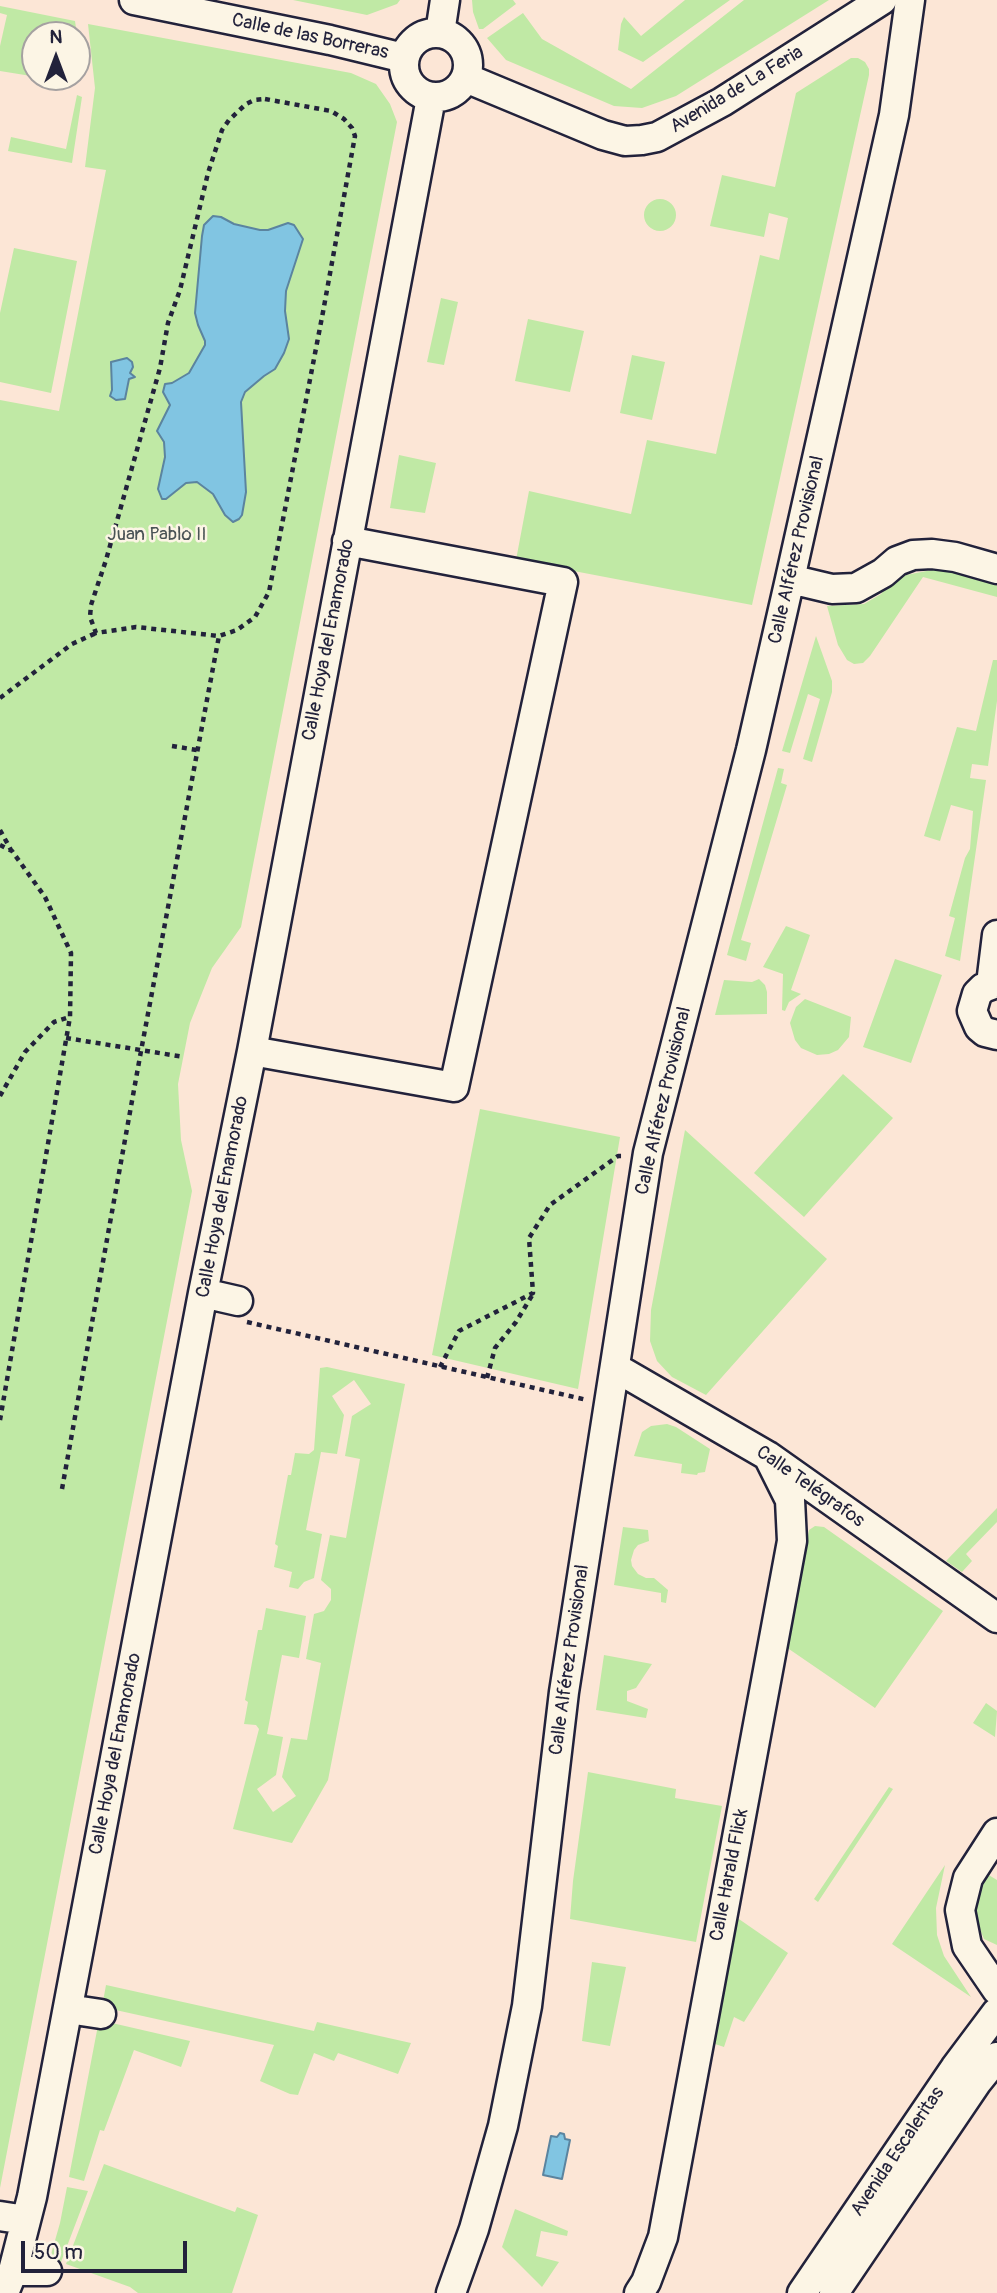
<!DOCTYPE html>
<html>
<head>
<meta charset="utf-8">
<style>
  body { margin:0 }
  #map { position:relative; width:997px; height:2293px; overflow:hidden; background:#fce6d6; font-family:Pangolin,sans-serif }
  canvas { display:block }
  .north { position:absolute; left:21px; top:21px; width:70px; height:70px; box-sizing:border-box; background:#fcf5e5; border:2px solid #a5a1a1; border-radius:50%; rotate:0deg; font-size:19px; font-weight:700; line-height:28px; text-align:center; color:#22223b }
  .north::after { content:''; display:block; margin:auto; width:24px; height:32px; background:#22223b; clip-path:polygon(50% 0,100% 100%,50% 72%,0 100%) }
  .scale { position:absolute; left:21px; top:2241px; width:166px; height:32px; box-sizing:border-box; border:4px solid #22223b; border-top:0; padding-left:9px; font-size:21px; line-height:24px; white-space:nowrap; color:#22223b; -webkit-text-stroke:5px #fcf5e5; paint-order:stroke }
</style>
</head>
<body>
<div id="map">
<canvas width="997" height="2293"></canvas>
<div class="north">N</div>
<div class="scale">50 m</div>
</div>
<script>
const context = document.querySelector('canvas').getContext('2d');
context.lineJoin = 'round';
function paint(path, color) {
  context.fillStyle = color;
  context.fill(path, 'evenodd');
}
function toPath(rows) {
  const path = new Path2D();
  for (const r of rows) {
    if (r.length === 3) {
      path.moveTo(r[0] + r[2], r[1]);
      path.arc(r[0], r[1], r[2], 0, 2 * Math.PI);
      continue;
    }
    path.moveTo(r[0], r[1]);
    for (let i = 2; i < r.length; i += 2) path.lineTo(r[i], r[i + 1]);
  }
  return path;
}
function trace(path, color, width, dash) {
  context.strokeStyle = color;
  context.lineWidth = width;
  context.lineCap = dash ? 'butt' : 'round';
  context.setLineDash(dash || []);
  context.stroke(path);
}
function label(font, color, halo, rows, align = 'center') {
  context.font = font + ' Pangolin,sans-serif';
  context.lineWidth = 5;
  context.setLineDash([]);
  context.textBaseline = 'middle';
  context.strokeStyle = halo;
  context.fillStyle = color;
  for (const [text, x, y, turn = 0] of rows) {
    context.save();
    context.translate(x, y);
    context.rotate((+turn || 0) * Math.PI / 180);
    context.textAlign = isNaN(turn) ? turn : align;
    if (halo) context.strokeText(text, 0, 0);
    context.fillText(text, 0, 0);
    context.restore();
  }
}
paint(toPath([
  [293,0,400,0,397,4,367,15],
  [472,0,513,0,516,4,483,29,479,29,473,12],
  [685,0,730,0,643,62,618,50,621,24,624,17,641,36],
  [744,0,829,0,676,96,642,108,614,106,506,60,487,38,523,13,542,39,631,89],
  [0,6,75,21,77,35,35,35,35,69,31,69,31,76,0,71,0,46,7,15,0,13],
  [88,24,351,73,376,84,390,104,397,122,241,927,212,968,190,1023,178,1084,181,1140,192,1191,0,2188,0,400,59,411,106,170,85,167,95,88],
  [851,58,858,58,865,62,869,69,869,75,752,605,516,560,529,491,631,514,647,440,716,454,760,255,779,260,788,218,769,213,764,237,710,226,722,175,775,187,796,93],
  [77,95,82,97,72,163,8,151,11,137,66,149],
  [660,215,16],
  [14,248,77,261,51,393,0,382,0,313],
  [441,298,458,302,444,365,427,362],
  [528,319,584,331,570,392,515,381],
  [632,355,665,362,652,420,620,413],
  [399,455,436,463,425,513,390,508],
  [942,568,987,580,997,586,997,597,923,577,870,656,863,663,854,664,847,660,838,645,827,606,864,604,881,594,888,585,906,575],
  [816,636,832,681,832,692,812,762,803,759,820,699,808,694,790,753,782,751],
  [993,660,997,660,997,701,988,766,972,764,970,778,986,780,960,961,945,956,955,918,949,916,965,858,970,849,973,811,951,805,940,841,924,836,957,727,976,731],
  [778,768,784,769,781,783,787,785,741,940,751,943,746,961,727,955],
  [786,926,810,935,791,990,801,994,789,1002,785,1011,782,1010,783,974,763,967],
  [895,959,942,975,911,1063,863,1047],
  [759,979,765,985,767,992,767,1014,715,1015,724,980,752,982],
  [805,999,851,1017,849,1037,838,1050,829,1054,817,1055,801,1048,795,1040,790,1023,796,1007],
  [843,1074,893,1118,804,1217,754,1173],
  [480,1109,620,1137,578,1389,432,1355],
  [685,1130,827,1259,706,1395,672,1377,657,1361,650,1341,651,1310],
  [327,1367,405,1384,328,1780,292,1843,233,1829,259,1729,256,1725,244,1724,248,1702,245,1700,258,1630,262,1630,266,1608,306,1616,299,1658,282,1655,267,1734,283,1737,276,1775,257,1789,273,1812,296,1796,282,1777,291,1738,307,1740,321,1663,306,1659,314,1614,324,1611,331,1600,331,1589,321,1580,330,1535,346,1538,360,1459,345,1456,352,1416,371,1404,354,1380,332,1396,344,1415,337,1454,321,1452,306,1530,322,1534,314,1578,304,1582,298,1589,289,1587,292,1572,274,1567,278,1546,275,1544,288,1475,291,1475,295,1453,309,1454,314,1450,320,1368],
  [667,1424,676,1427,710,1449,705,1472,698,1473,697,1475,681,1473,682,1464,634,1456,642,1432,651,1426],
  [997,1508,997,1522,966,1554,972,1561,962,1572,946,1561],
  [815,1526,824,1527,943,1611,875,1708,786,1647,809,1530],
  [623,1527,648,1530,649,1541,638,1545,634,1550,631,1560,632,1566,638,1574,646,1578,654,1578,668,1590,666,1603,661,1602,661,1593,614,1585],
  [604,1655,652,1664,636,1688,627,1691,627,1701,648,1709,646,1718,596,1710],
  [986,1703,997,1711,995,1737,973,1723],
  [588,1772,676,1789,675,1798,722,1806,696,1942,570,1919,573,1881],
  [889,1787,893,1789,818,1902,814,1899],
  [945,1865,936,1908,937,1935,944,1956,971,1997,892,1944],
  [987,1874,997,1880,997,1945,984,1939,975,1918,978,1891],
  [736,1917,788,1953,744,2022,734,2017,724,2047,712,2043],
  [592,1962,626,1967,610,2046,582,2041],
  [106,1985,314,2031,317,2022,411,2043,398,2074,338,2053,334,2061,314,2053,298,2095,290,2094,260,2081,274,2045,102,2007],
  [99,2020,190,2041,181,2067,134,2050,104,2131,100,2130,84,2181,69,2177],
  [104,2164,235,2212,237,2207,258,2215,232,2293,138,2293,130,2287,66,2264],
  [67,2187,88,2191,61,2262,50,2258,60,2223],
  [515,2209,568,2231,567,2236,541,2231,536,2256,559,2262,542,2287,502,2247]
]), '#c0e9a5');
const water = toPath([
  [213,216,221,217,234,224,260,230,268,230,288,223,294,225,303,239,286,291,285,311,289,339,284,353,275,369,264,376,245,392,241,402,246,492,242,515,239,519,233,522,225,515,213,494,197,482,186,483,166,499,162,499,158,489,165,457,164,442,157,431,170,405,163,392,165,384,172,383,189,373,205,345,205,341,198,325,195,313,202,236,204,225,213,216],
  [127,358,132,362,133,367,130,373,135,377,129,379,125,399,116,400,110,396,112,390,111,362,127,358],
  [560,2133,564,2134,565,2139,570,2140,562,2179,543,2175,551,2136,557,2137,560,2133]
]);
paint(water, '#81c5e2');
trace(water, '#5b849f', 2);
const minor = toPath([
  [134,0,330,40,404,58],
  [436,65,32],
  [440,33,445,0],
  [466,78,603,135,625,141,642,140,657,137,722,102,882,0],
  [790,579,832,589,856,588,883,573,897,561,913,555,932,554,955,557,997,569],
  [997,983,983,988,977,994,972,1011,979,1027,985,1032,997,1035],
  [991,984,997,935],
  [252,1051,454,1087,563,582,347,541],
  [203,1293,238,1301],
  [616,1368,768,1456,997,1618],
  [997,1833,968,1878,960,1910,967,1946,997,1990],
  [68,2009,101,2014],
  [0,2216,26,2220],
  [13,2271,47,2271],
  [4,2293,13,2271,32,2197,203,1293,252,1051,431,98],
  [451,2293,474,2229,503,2126,527,2006,564,1692,648,1153,751,750,790,579,894,115,910,0],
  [639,2293,646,2282,663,2237,792,1541,790,1500,768,1456],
  [802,2293,955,2068,997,2012],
  [834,2293,977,2082,997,2057]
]);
trace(minor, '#22223b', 33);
trace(toPath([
  [265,99,331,111,344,119,352,128,355,136,323,312,269,592,255,617,237,630,219,636,136,627,96,633,90,617,91,605,106,560,160,368,168,323,180,290,208,173,222,130,229,120,246,104,254,100,265,99],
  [0,698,72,644,96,633],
  [172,746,197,750],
  [0,830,11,850],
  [0,845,12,851,45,897,71,953,70,1017,0,1420],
  [66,1038,184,1057],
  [0,1096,25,1052,54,1022,70,1017],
  [247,1322,587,1400],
  [440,1367,459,1331,533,1293,529,1238,550,1205,618,1156,623,1156],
  [487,1378,495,1348,516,1322,533,1294],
  [62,1489,141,1051,219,636]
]), '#22223b', 4.5, [5, 5]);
trace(minor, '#fcf5e5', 28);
label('19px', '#22223b', '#fcf5e5', [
  ["Calle de las Borreras",310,37,12],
  ["Avenida de La Feria",737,90,-31],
  ["Calle Alférez Provisional",797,550,-77],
  ["Calle Hoya del Enamorado",329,640,-79],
  ["Calle Alférez Provisional",664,1101,-77],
  ["Calle Hoya del Enamorado",223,1197,-79],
  ["Calle Telégrafos",810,1487,35],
  ["Calle Alférez Provisional",570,1660,-82],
  ["Calle Hoya del Enamorado",116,1754,-79],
  ["Calle Harald Flick",730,1875,-79],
  ["Avenida Escaleritas",898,2152,-56]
]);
label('19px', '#4a5456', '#fcf5e5', [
  ["Juan Pablo II",157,535]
]);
</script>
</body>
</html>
